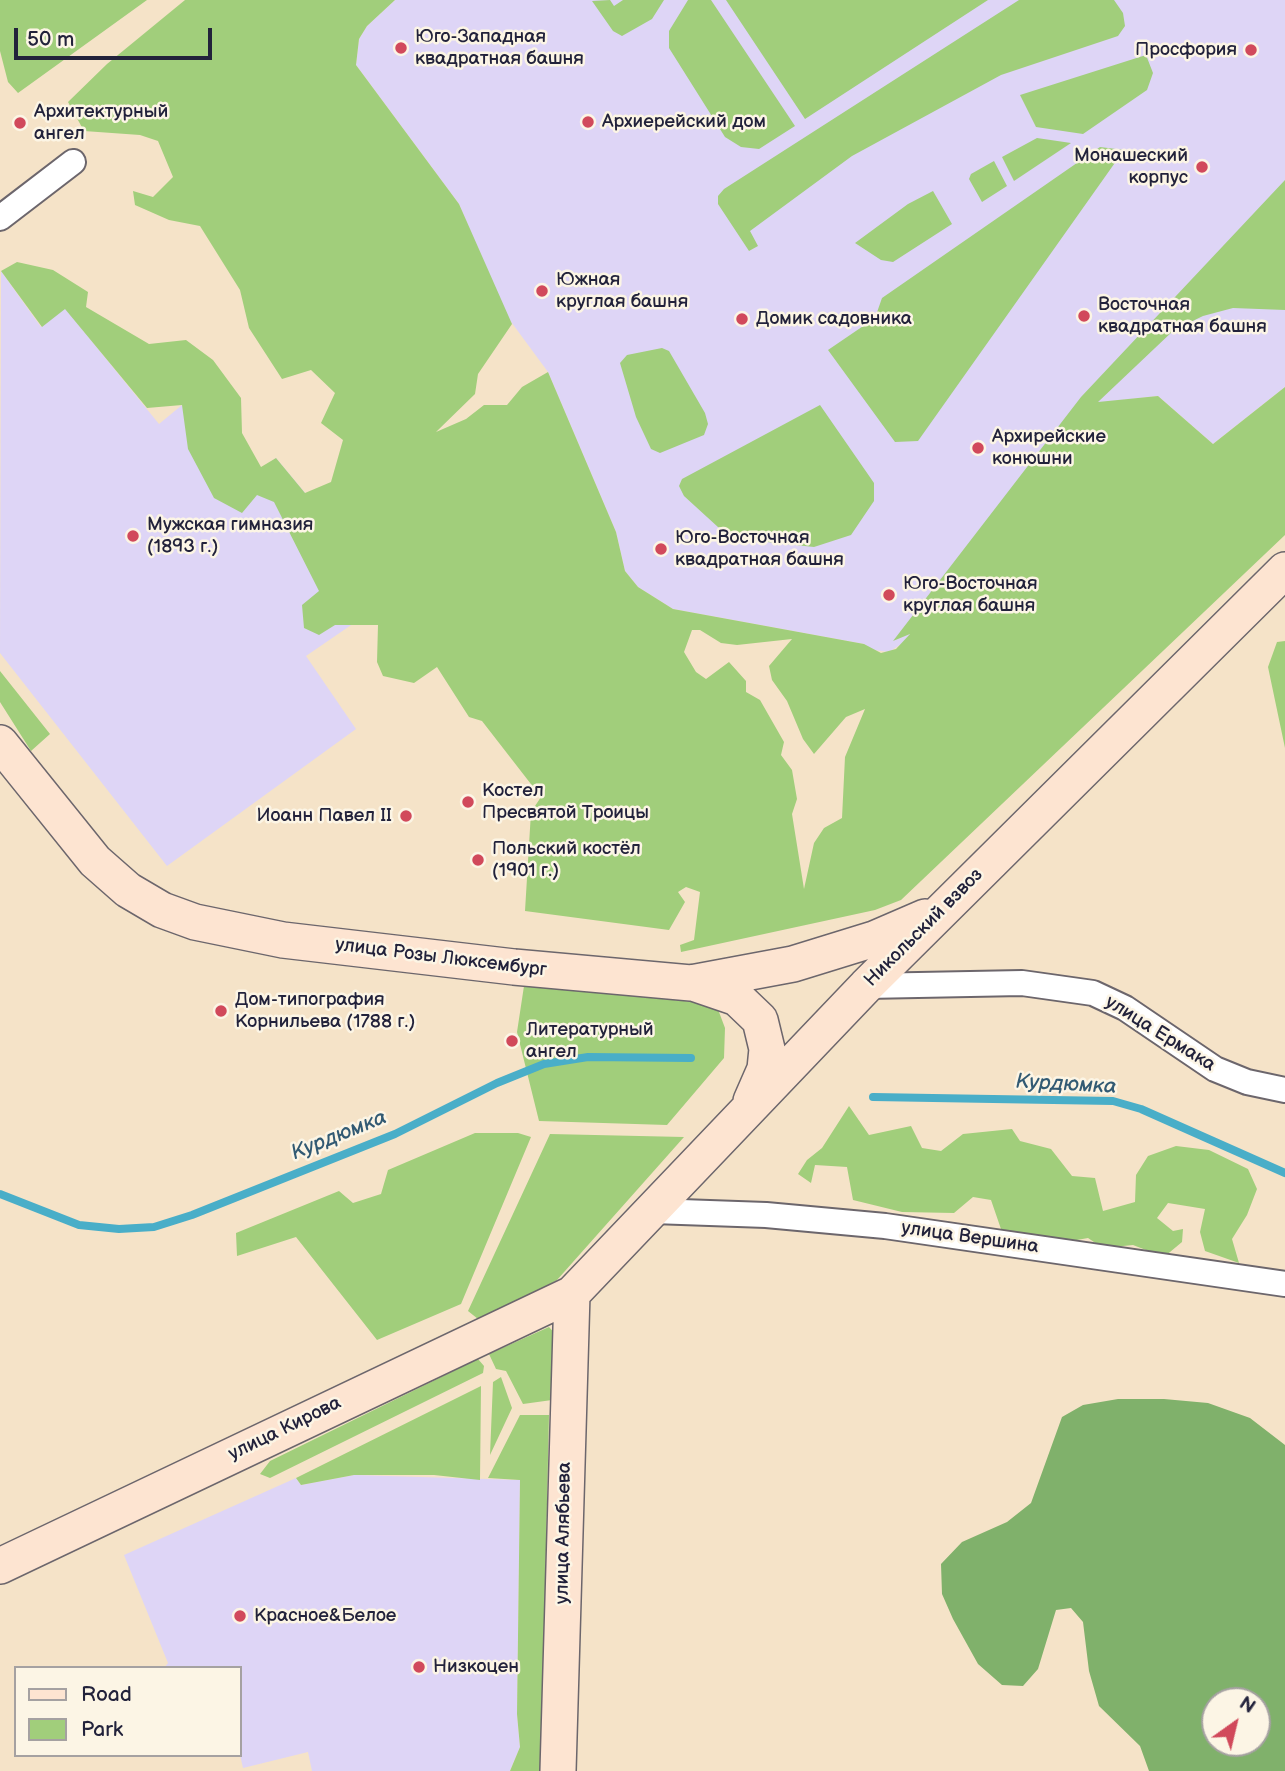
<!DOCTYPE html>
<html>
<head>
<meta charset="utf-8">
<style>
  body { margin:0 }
  #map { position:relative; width:1285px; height:1771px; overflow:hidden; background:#f5e3c8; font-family:"Balsamiq Sans",sans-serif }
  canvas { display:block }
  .legend { position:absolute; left:14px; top:1666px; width:228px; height:91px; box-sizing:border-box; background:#fcf5e5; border:2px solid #a5a1a1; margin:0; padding:9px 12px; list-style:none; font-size:21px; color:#22223b }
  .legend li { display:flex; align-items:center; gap:14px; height:35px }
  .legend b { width:35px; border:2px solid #a5a1a1 }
  .north { position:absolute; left:1201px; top:1687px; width:70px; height:70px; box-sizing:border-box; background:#fcf5e5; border:2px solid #a5a1a1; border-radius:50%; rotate:34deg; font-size:19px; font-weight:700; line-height:28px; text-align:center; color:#22223b }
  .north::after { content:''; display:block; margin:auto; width:24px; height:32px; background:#d1495b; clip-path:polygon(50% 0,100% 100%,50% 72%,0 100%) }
  .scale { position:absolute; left:14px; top:28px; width:198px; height:32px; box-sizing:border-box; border:4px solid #22223b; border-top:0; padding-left:9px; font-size:21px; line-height:24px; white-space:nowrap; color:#22223b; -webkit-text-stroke:5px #fcf5e5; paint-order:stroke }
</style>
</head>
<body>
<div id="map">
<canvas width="1285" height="1771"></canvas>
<ul class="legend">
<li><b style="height:9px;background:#fde4d1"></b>Road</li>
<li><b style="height:19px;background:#a1ce7b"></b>Park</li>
</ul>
<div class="north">N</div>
<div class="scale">50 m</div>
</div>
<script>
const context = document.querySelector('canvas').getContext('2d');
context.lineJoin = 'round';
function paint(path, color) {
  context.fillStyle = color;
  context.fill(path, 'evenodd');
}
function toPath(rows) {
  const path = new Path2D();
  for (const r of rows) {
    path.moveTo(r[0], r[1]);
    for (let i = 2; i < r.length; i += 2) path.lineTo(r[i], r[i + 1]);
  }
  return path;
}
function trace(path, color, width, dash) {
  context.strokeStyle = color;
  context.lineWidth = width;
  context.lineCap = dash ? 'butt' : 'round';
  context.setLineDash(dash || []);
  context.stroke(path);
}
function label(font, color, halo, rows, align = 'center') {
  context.font = font + ' "Balsamiq Sans",sans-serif';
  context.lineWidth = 5;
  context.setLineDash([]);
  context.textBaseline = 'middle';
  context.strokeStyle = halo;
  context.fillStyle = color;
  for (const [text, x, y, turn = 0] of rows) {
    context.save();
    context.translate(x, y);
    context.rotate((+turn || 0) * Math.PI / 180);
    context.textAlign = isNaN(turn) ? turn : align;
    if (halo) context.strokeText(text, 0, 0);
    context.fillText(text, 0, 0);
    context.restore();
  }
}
paint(toPath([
  [395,0,1285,0,1285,387,1213,444,1158,396,1097,403,903,643,889,652,873,650,864,644,673,609,638,587,625,571,616,532,548,372,506,315,459,204,356,65,359,39,367,26],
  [1,271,41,327,65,308,159,424,182,405,242,482,276,458,392,597,306,656,356,729,167,866,0,653],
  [354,1475,520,1480,517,1714,520,1747,510,1771,312,1771,308,1752,243,1768,240,1755,240,1668,164,1668,168,1663,124,1555,296,1478,301,1485]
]), '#ded5f6');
paint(toPath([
  [0,0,147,0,18,93,8,82,0,51],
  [185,0,395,0,367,26,359,39,356,65,459,204,512,324,478,374,475,394,436,432,466,419,484,405,507,405,522,387,548,372,616,532,625,571,638,587,673,609,864,644,881,653,896,649,910,634,893,641,1081,397,1285,180,1285,310,1233,308,1203,316,1174,330,1098,402,1158,396,1213,444,1285,387,1285,535,901,900,875,910,681,952,680,945,694,940,700,892,686,887,678,892,685,902,669,930,525,911,531,812,541,797,482,721,469,717,437,667,414,683,383,676,377,662,378,625,335,625,319,635,304,628,302,605,319,591,274,502,257,495,242,513,214,498,188,449,182,405,147,408,65,309,42,327,1,271,17,262,53,270,88,292,86,307,149,344,186,340,213,360,241,398,242,433,261,467,276,458,305,493,331,482,343,440,321,423,335,393,311,370,282,379,249,328,240,290,200,226,169,220,135,205,133,191,153,197,173,177,158,141,140,135,84,131,68,102,107,64],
  [692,630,700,630,721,643,737,645,792,639,769,666,772,680,787,701,803,739,814,754,846,717,865,709,845,757,842,818,824,828,814,843,804,889,792,814,797,799,792,770,781,755,784,742,760,700,746,692,746,681,729,662,706,679,696,672,684,652],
  [610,0,614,6,623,0,664,0,652,19,622,36,613,31,592,1],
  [688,0,711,0,795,126,759,149,741,147,725,137,669,48,669,31],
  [726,0,988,0,805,119],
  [1019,0,1114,0,1123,13,1125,26,1118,36,1001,75,852,156,750,231,758,246,749,251,718,204,718,196,724,189],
  [1146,55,1153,73,1147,90,1083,134,1036,127,1020,95],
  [1037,138,1071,143,1014,181,1002,157],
  [1100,147,1124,150,918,441,895,442,828,350,875,318,882,298],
  [994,161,1007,186,982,202,969,179,971,174],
  [933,191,952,224,893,262,881,260,855,243,908,204],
  [662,348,669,351,705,413,708,424,704,435,660,453,651,449,636,417,620,363,627,355],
  [820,405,874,483,874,501,851,535,814,547,730,538,684,496,679,486,682,479],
  [1285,641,1285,748,1268,667,1277,642],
  [0,671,50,734,31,751,0,702],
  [524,986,716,1004,725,1028,724,1058,667,1125,539,1121,517,1032],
  [849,1106,869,1135,911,1126,922,1148,941,1151,963,1134,1012,1129,1020,1141,1051,1149,1072,1176,1095,1178,1103,1211,1135,1202,1136,1175,1148,1156,1176,1146,1209,1150,1248,1169,1257,1189,1247,1215,1232,1239,1239,1263,1205,1251,1200,1232,1205,1209,1168,1203,1157,1218,1173,1231,1183,1229,1182,1242,1164,1257,1133,1245,1103,1248,1088,1238,1060,1243,1001,1229,991,1200,973,1197,954,1213,902,1212,853,1200,847,1167,815,1165,811,1183,798,1174,807,1160,822,1148],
  [475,1133,518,1133,531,1137,461,1304,377,1340,296,1237,237,1256,236,1233,339,1191,353,1203,381,1194,388,1170],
  [550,1134,684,1137,557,1280,498,1314,478,1319,468,1311],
  [549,1327,558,1337,552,1400,523,1404,506,1371,496,1369,489,1354],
  [478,1359,484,1366,483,1373,270,1478,260,1474,270,1461],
  [501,1377,512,1408,490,1455,493,1382],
  [481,1386,480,1480,434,1475,354,1475,301,1485,296,1478],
  [520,1415,549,1415,541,1771,510,1771,520,1747,517,1714,520,1480,488,1478]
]), '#a1ce7b');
paint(toPath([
  [1118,1399,1164,1399,1208,1403,1250,1418,1285,1445,1285,1771,1149,1771,1140,1746,1099,1706,1089,1671,1083,1622,1071,1608,1056,1610,1038,1669,1023,1686,1002,1685,978,1664,953,1619,942,1594,941,1564,962,1542,1007,1522,1031,1503,1062,1417,1083,1405],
  [1215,1701,1257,1701,1257,1743,1215,1743]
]), '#80b16b');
trace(toPath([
  [873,1097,1113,1101,1141,1109,1285,1173],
  [0,1194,79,1225,119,1229,154,1227,192,1215,395,1134,497,1083,544,1064,588,1057,691,1058]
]), '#49aec8', 8);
const street = toPath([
  [0,218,73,162],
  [866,986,1022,983,1093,993,1125,1008,1215,1069,1247,1082,1285,1090],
  [653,1211,766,1215,885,1226,1285,1284]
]);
const secondary = toPath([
  [0,743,95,861,128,890,162,910,195,922,283,940,514,967,691,983,793,964,874,939,925,917],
  [696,984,737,998,760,1020,767,1049,765,1069,751,1101],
  [0,1566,572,1294,866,986,1285,570],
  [558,1771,572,1294]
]);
trace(street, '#6c666c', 28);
trace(secondary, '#6c666c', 38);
trace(street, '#fff', 24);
trace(secondary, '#fde4d1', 35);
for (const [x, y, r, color] of [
  [401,48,7,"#d1495b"],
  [1251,50,7,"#d1495b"],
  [588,122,7,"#d1495b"],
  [20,123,7,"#d1495b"],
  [1202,167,7,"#d1495b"],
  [542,291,7,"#d1495b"],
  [1084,316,7,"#d1495b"],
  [742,319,7,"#d1495b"],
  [978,448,7,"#d1495b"],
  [133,536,7,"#d1495b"],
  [661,549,7,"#d1495b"],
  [889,595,7,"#d1495b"],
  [468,802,7,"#d1495b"],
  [406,816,7,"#d1495b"],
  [478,860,7,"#d1495b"],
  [221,1011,7,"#d1495b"],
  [512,1041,7,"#d1495b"],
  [240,1616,7,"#d1495b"],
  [419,1667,7,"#d1495b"]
]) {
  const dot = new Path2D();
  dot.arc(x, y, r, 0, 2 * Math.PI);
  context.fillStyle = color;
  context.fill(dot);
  trace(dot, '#fcf5e5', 2.5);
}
label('19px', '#22223b', '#fcf5e5', [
  ["Юго-Западная",415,37],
  ["квадратная башня",415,59],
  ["Просфория",1237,50,"right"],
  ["Архитектурный",34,112],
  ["ангел",34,134],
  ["Архиерейский дом",602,122],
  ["Монашеский",1188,156,"right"],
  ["корпус",1188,178,"right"],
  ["Южная",556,280],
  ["круглая башня",556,302],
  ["Восточная",1098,305],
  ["квадратная башня",1098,327],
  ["Домик садовника",756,319],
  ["Архирейские",992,437],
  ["конюшни",992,459],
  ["Мужская гимназия",147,525],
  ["(1893 г.)",147,547],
  ["Юго-Восточная",675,538],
  ["квадратная башня",675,560],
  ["Юго-Восточная",903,584],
  ["круглая башня",903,606],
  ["Костел",482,791],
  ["Пресвятой Троицы",482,813],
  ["Иоанн Павел II",392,816,"right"],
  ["Польский костёл",492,849],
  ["(1901 г.)",492,871],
  ["Дом-типография",235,1000],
  ["Корнильева (1788 г.)",235,1022],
  ["Литературный",526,1030],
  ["ангел",526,1052],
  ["Красное&Белое",254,1616],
  ["Низкоцен",433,1667]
], 'left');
label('19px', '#22223b', '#fcf5e5', [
  ["Никольский взвоз",924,928,-45],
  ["улица Розы Люксембург",441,958,7],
  ["улица Ермака",1160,1034,32],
  ["улица Вершина",970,1238,8],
  ["улица Кирова",285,1429,-26],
  ["улица Алябьева",564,1533,-89]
]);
label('italic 21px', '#325a73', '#fcf5e5', [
  ["Курдюмка",1066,1085,3],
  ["Курдюмка",339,1136,-22]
]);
</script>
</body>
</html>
